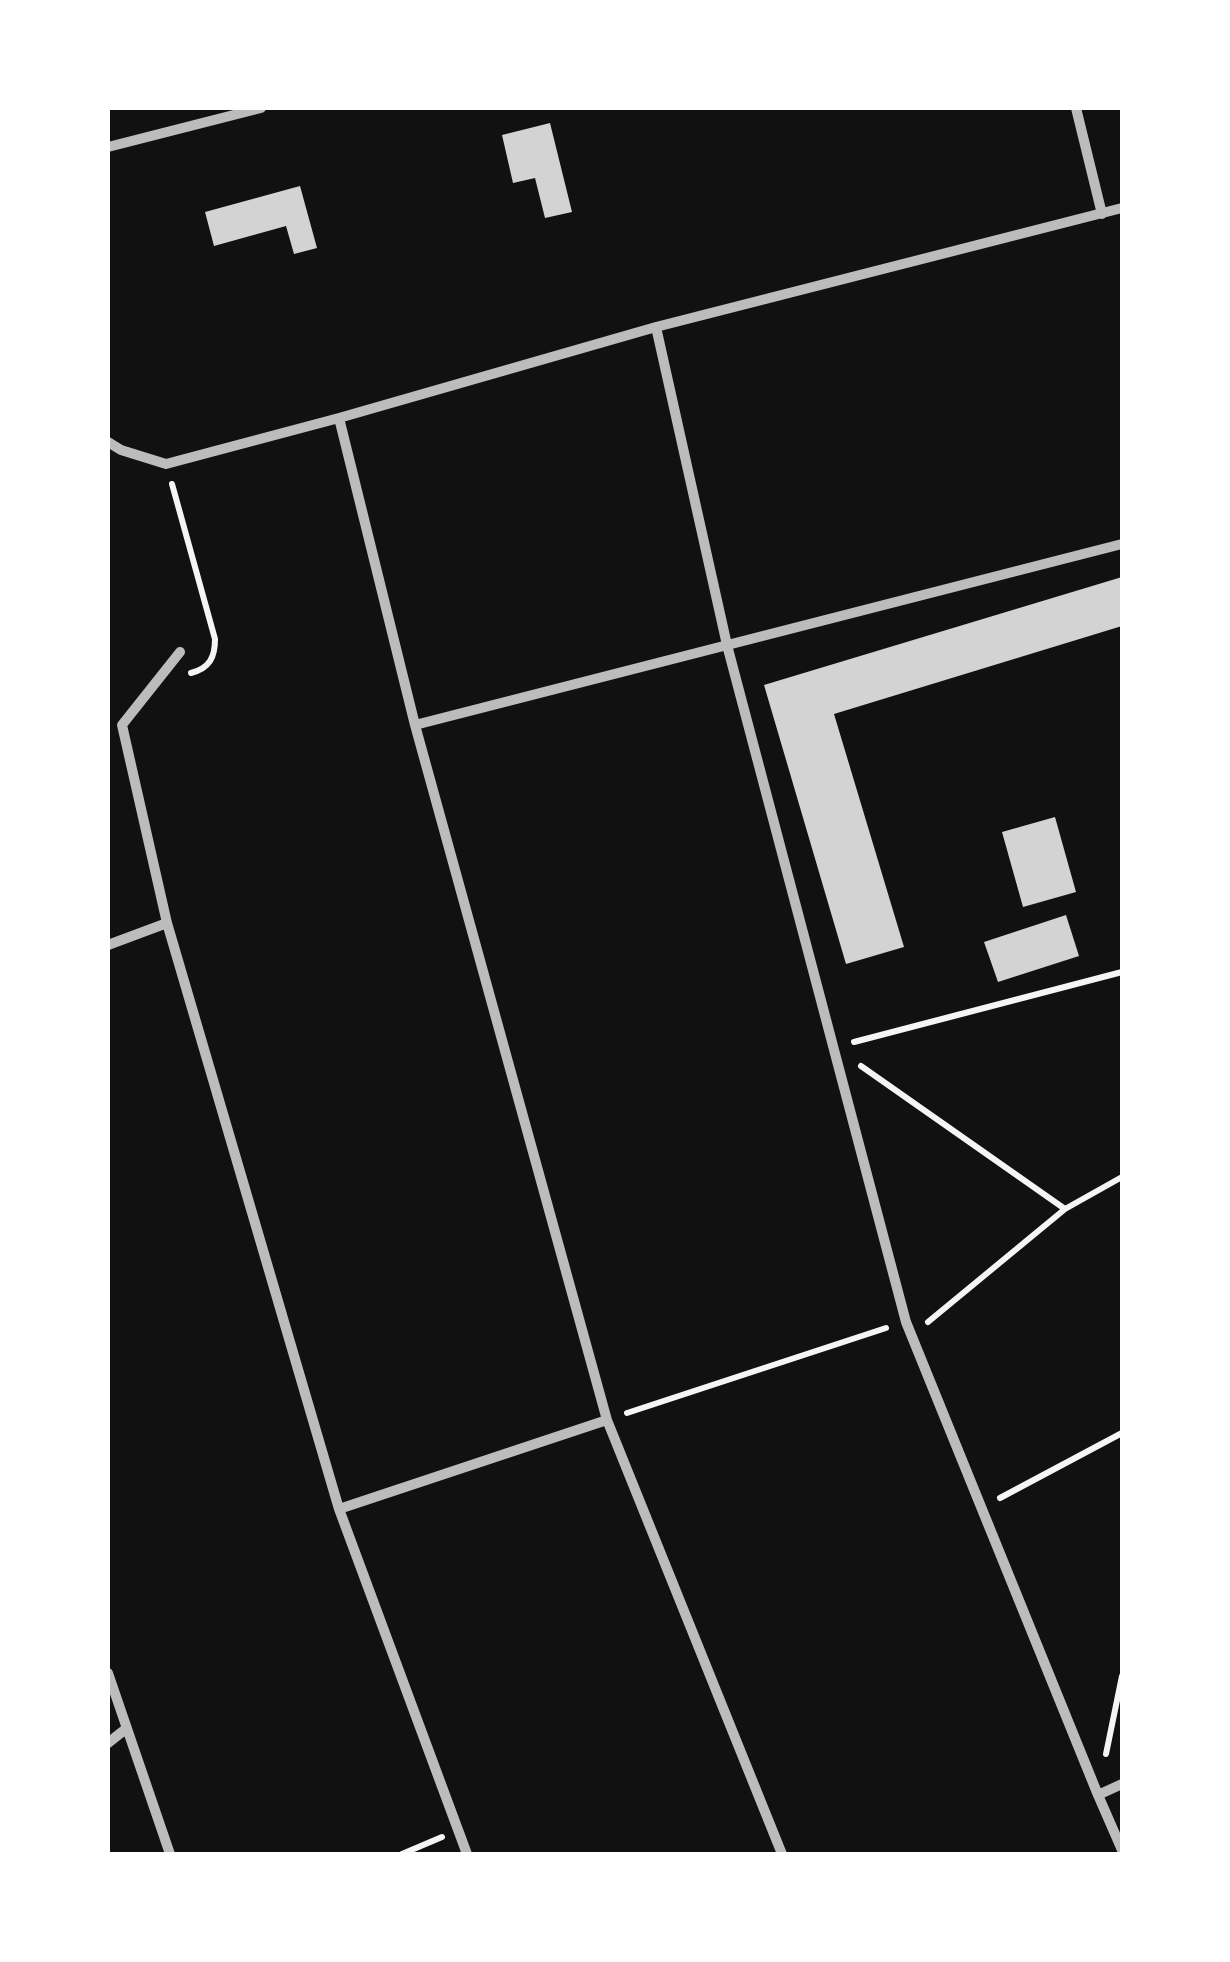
<!DOCTYPE html>
<style>
body{margin:0}
#map{position:relative;width:1230px;height:1962px;overflow:hidden;background:#111;font-family:"Source Sans 3",sans-serif}
canvas{display:block}
.frame{position:absolute;inset:0;border:110px solid #fff;pointer-events:none}
</style>
<div id="map">
<canvas width="1230" height="1962"></canvas>
<div class="frame"></div>
</div>
<script>
const context = document.querySelector('canvas').getContext('2d');
context.lineJoin = 'round';
function paint(path, color) {
  context.fillStyle = color;
  context.fill(path, 'evenodd');
}
function trace(path, color, width, dash) {
  context.strokeStyle = color;
  context.lineWidth = width;
  context.lineCap = dash ? 'butt' : 'round';
  context.setLineDash(dash || []);
  context.stroke(path);
}
paint(new Path2D(`
 M550,123L572,212L545,218L535,178L513,183L502,135Z
 M300,186L317,248L294,254L286,226L214,246L205,212Z
 M1122,577V626L834,714L904,947L846,964L764,685Z
 M1055,817L1076,892L1023,907L1002,832Z
 M1066,915L1079,956L998,982L984,942Z`), '#d3d3d3');
trace(new Path2D(`
 M172,484L215,639C215,657 210,668 191,673
 M854,1042L1122,972
 M861,1066L1065,1209
 M928,1322L1065,1209L1122,1177
 M627,1413L886,1328
 M1000,1498L1122,1433
 M1106,1754L1122,1676
 M402,1854L442,1837`), '#f5f5f5', 6);
trace(new Path2D(`
 M1076,108L1102,214
 M108,147L261,108
 M656,327L727,645L906,1322L1098,1795L1122,1850
 M339,418L415,725L607,1420L782,1854
 M108,442L121,450L166,464L339,418L656,327L1122,208
 M180,652L122,725L167,923L339,1509L467,1854
 M415,725L1122,544
 M108,945L167,923
 M339,1509L607,1420
 M108,1673L170,1854
 M108,1743L127,1728
 M1098,1795L1122,1784`), '#bcbcbc', 10);
</script>
